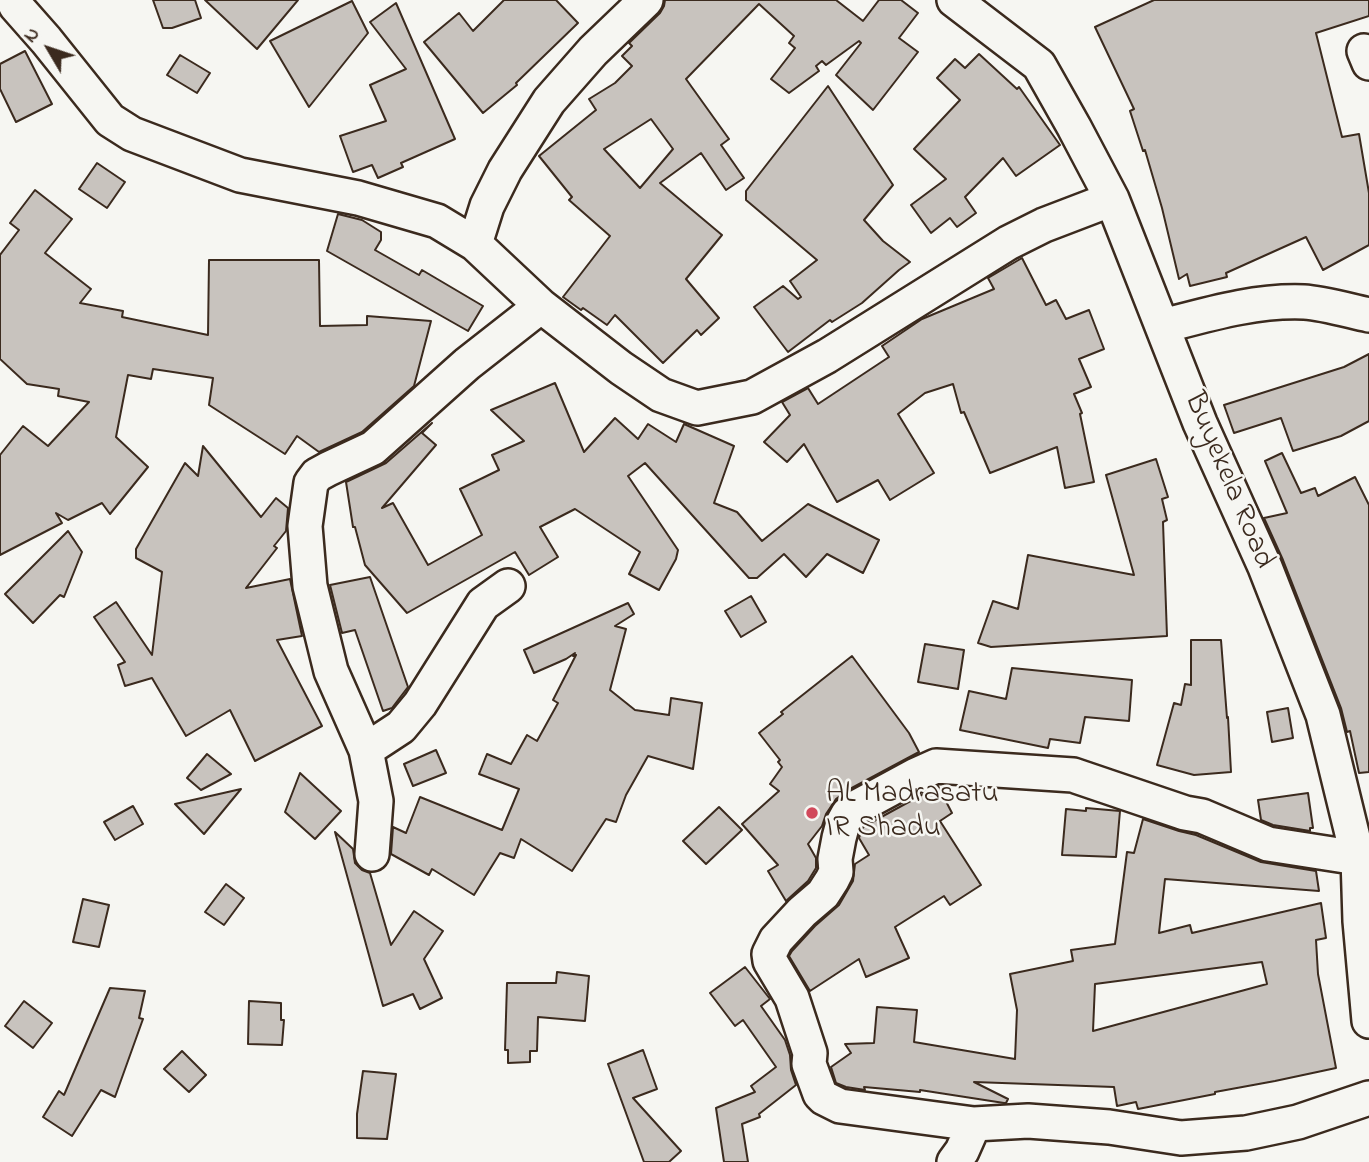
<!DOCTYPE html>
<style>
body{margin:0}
#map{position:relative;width:1369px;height:1162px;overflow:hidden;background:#f6f6f2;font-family:"Indie Flower",sans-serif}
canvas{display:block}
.north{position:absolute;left:14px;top:14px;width:70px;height:70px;-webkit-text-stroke:5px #f6f6f2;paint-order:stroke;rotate:309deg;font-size:19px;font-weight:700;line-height:28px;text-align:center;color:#3b2a1e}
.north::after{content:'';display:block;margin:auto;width:24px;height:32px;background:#3b2a1e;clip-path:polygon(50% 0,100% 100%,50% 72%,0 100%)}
</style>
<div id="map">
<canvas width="1369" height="1162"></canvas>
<div class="north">N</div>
</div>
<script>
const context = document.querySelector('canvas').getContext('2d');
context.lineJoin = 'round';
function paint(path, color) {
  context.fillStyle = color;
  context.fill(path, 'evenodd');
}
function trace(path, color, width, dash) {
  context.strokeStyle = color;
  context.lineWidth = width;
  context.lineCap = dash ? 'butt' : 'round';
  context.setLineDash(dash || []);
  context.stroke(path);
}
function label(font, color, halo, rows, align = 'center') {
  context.font = font + ' "Indie Flower",sans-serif';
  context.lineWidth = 5;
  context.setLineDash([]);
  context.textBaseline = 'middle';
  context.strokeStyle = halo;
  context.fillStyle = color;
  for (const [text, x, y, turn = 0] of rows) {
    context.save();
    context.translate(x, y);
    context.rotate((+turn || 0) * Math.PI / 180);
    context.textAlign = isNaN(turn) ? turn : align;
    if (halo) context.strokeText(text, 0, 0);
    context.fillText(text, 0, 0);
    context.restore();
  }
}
const building = new Path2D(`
 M153,0H195L201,18L172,28H163Z
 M205,0H298L257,49Z
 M504,0H556L578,23L516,83L517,85L483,113L424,42L459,13L473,31Z
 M665,0H836L863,21L879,0H901L918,13L899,38L918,52L873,110L836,75L861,43L859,41L826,65L822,61L816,66L819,71L789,93L771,79L795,48L789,43L794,36L759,4L686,79L729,139L721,145L744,178L726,190L701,153L660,183L722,235L686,279L719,318L701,335L697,330L663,363L615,315L607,325L583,308L581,310L563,297L610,236L569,200L572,197L539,156L596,110L589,99L615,83L632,66L622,56L632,46L629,43L660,13L664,6ZM651,119L673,149L640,188L604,149Z
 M1154,0H1369V16L1316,33L1342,137L1359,134L1369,193V245L1323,270L1306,237L1226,273L1227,277L1190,286L1187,274L1179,279L1162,208L1145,150L1143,151L1130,111L1134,109L1095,27Z
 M352,1L368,33L309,107L270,41Z
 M396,3L455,139L401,163L403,167L378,178L372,165L353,172L340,136L386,121L370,85L406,69L370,22Z
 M25,51L52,104L16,122L0,89V64Z
 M979,54L1017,89L1019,87L1060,145L1016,176L1003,158L965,197L976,213L957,227L950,218L931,233L911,205L946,179L914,149L960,100L937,78L955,59L965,68Z
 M180,55L210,73L197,93L167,75Z
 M828,86L893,185L864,220L883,241L910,262L899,270L862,303L832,322L830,320L788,352L754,307L783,286L798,299L801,297L790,281L817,260L746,200V191Z
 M97,163L125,182L107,208L79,189Z
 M35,190L72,219L45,253L91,289L80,303L123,311L122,317L208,335L209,260H319L320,326L367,325V316L431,321L414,386L362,432L319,452L297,436L285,454L209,405L213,378L153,369L151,379L128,375L116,437L148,467L110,514L102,503L68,520L56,513L62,523L0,555V455L23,426L48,446L89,402L58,396L59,389L27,384L0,359V255L19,230L10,223Z
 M338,214L362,220L381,232V240L375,250L419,275L422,270L483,306L468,331L327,251Z
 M1022,258L1046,305L1056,300L1066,319L1089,310L1104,349L1079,359L1091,387L1074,394L1082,413L1080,414L1094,482L1065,488L1057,447L990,473L964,412L961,413L953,384L925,393L898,414L934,473L890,500L878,480L837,502L804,444L787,462L764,442L790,415L782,402L808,388L818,404L889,357L882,346L922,319L994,289L988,278Z
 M1369,354V421L1341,436L1293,451L1281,418L1234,433L1224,405L1344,367Z
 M555,383L584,452L615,418L638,439L648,424L676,442L684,424L734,446L714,503L737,512L762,541L808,504L879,540L863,573L827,554L806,577L784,554L757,578H749L645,463L628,476L678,550L676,559L659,590L629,574L640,552L575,509L540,527L558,557L529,575L515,552L407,613L365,565L355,527H353L346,482L386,463L432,423L422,433L436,445L382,508L393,503L428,565L482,535L460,489L499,470L492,455L524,441L491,410Z
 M203,446L261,517L276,498L288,508L286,531L274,546L277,548L246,588L290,579L302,636L277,640L322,726L255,761L230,710L186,736L152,678L125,686L118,665L125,662L94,617L116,602L152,655L162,572L136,558V549L185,463L198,476Z
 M1282,453L1301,493L1315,488L1318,496L1355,477L1369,505V772L1359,773L1350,731L1347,732L1341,708L1283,560L1264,518L1287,513L1265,461Z
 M1156,459L1168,497L1162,499L1167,520L1163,522L1167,636L991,647L978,643L993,601L1018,609L1028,555L1134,575L1106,475Z
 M68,531L82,552L64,597L60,595L33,623L5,594Z
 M370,577L408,687L392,708L383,711L355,630L342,633L330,585Z
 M751,596L766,622L741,637L725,611Z
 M628,603L634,614L615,626L626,629L610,690L635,710L669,715L671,698L702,703L693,769L648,756L626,795L616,822L606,819L572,871L521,839L514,858L500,853L474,895L432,869L429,875L391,854L393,827L406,833L420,797L502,830L519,789L479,774L487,754L511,764L527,735L537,741L558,703L553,700L576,655L573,656L575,653L566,659L534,673L524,650Z
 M1191,640H1221L1227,718L1228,717L1231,772L1194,775L1157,765L1174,703L1181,705L1185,684L1191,685Z
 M925,644L964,650L958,689L918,682Z
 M852,656L909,733L919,752L848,790L836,799L826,814L822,826L808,844L816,858V868L808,881L786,901L768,871L778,865L742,824L779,791L770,784L782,767L778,762L780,760L759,733L783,714L781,712Z
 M1012,668L1132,680L1129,721L1085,717L1080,743L1050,739L1048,748L960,730L969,691L1006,699Z
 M1288,708L1293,738L1272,742L1267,712Z
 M436,750L446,773L413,786L404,764Z
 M207,754L231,774L201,790L187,778Z
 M300,773L341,811L315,839L285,812Z
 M938,786L952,813L940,821L981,885L950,905L944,896L895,927L909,958L866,977L859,959L810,991L789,956L792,951L815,926L839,905L853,881L855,864L869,855L859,838L863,827Z
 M241,789L204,834L175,804Z
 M1308,793L1313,828H1310V831L1273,825L1261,820L1258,800Z
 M133,806L143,824L115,840L104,822Z
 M719,807L742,830L706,864L683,841Z
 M1086,808L1120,811L1116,857L1062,855L1066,809L1086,811Z
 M1143,819L1179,831L1196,835L1261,862L1316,871L1319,891L1165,879L1159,933L1190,925L1192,933L1321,903L1326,938L1316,940L1318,974L1336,1068L1275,1081L1215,1092V1094L1138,1109L1136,1102L1117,1106L1114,1087L974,1082L1008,1099L1006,1103H1004L920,1090V1092L864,1087L865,1090L846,1087L836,1083L831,1067L851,1053L845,1044L874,1043L877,1007L917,1010L914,1042L1015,1059L1017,1010L1010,974L1073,961L1071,950L1115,944L1127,852L1134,853ZM1262,962L1267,984L1093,1031L1095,984Z
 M335,832L353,849L355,863L362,870L370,873L391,945L414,911L443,931L424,959L442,998L420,1009L413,994L383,1006Z
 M226,884L244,898L224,925L205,912Z
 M83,899L109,905L99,947L73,942Z
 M745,967L770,999L761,1006L785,1040L790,1055L791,1070L796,1085L759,1114L760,1117L742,1124L748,1162H724L716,1108L755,1092L751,1086L776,1067L743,1020L735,1026L710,993Z
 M557,972L589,976L585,1021L538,1017L537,1051H530V1062L508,1063V1050H505L507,983H556Z
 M110,988L145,991L139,1018L143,1019L115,1097L101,1090L72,1136L43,1117L59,1091L64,1095Z
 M24,1001L52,1023L33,1048L5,1026Z
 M249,1001L281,1003V1020H284L282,1045L248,1044Z
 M643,1050L657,1089L633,1098L681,1151L669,1162H644L608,1064Z
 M182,1051L206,1075L189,1092L164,1069Z
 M363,1071L396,1074L387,1139L357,1138V1114Z`);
paint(building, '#c8c3be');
trace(building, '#3b2a1e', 2);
const minor = new Path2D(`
 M13,0L16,6L46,40L110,120L132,134L240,175L358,198L437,221L475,244L541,306L621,368L661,395L697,408L752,397L827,356L1008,243L1044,225L1112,199
 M954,0L1039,65L1074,127L1112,199L1200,423L1265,567L1323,715L1358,858L1360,921L1369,1021
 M1364,51L1369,63
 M475,244L487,206L505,170L549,101L593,51L646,0
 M1163,326C1209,314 1256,300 1304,302C1323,303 1350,311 1369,315
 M366,750L401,727L420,704L483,604L508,586
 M372,854L376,801L366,750L331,671L310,586L305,526L311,483L317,475L328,469L373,448L467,364L541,306
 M1369,856L1358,858L1268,844L1202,816L1185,813L1073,775L936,766L916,775L857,807L848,814L843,823L839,838L835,859L836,872L832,880L823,894L802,912L776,940L769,954L770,961L792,998L810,1053L809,1064L820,1094L824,1098L840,1106L974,1124L1028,1121L1109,1127L1181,1138L1246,1133L1298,1122L1369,1098
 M954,1162L962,1151L974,1124`);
trace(minor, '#3b2a1e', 38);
trace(minor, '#f6f6f2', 33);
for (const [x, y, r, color] of [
 [812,813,7,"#d1495b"]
]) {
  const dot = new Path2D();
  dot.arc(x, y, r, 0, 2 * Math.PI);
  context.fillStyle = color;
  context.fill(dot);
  trace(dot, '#f6f6f2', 2.5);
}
label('30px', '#3b2a1e', '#f6f6f2', [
 ["Buyekela Road",1227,481,67]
]);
label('30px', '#3b2a1e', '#f6f6f2', [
 ["AL Madrasatu",826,796],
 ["IR Shadu",826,830]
], 'left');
</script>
